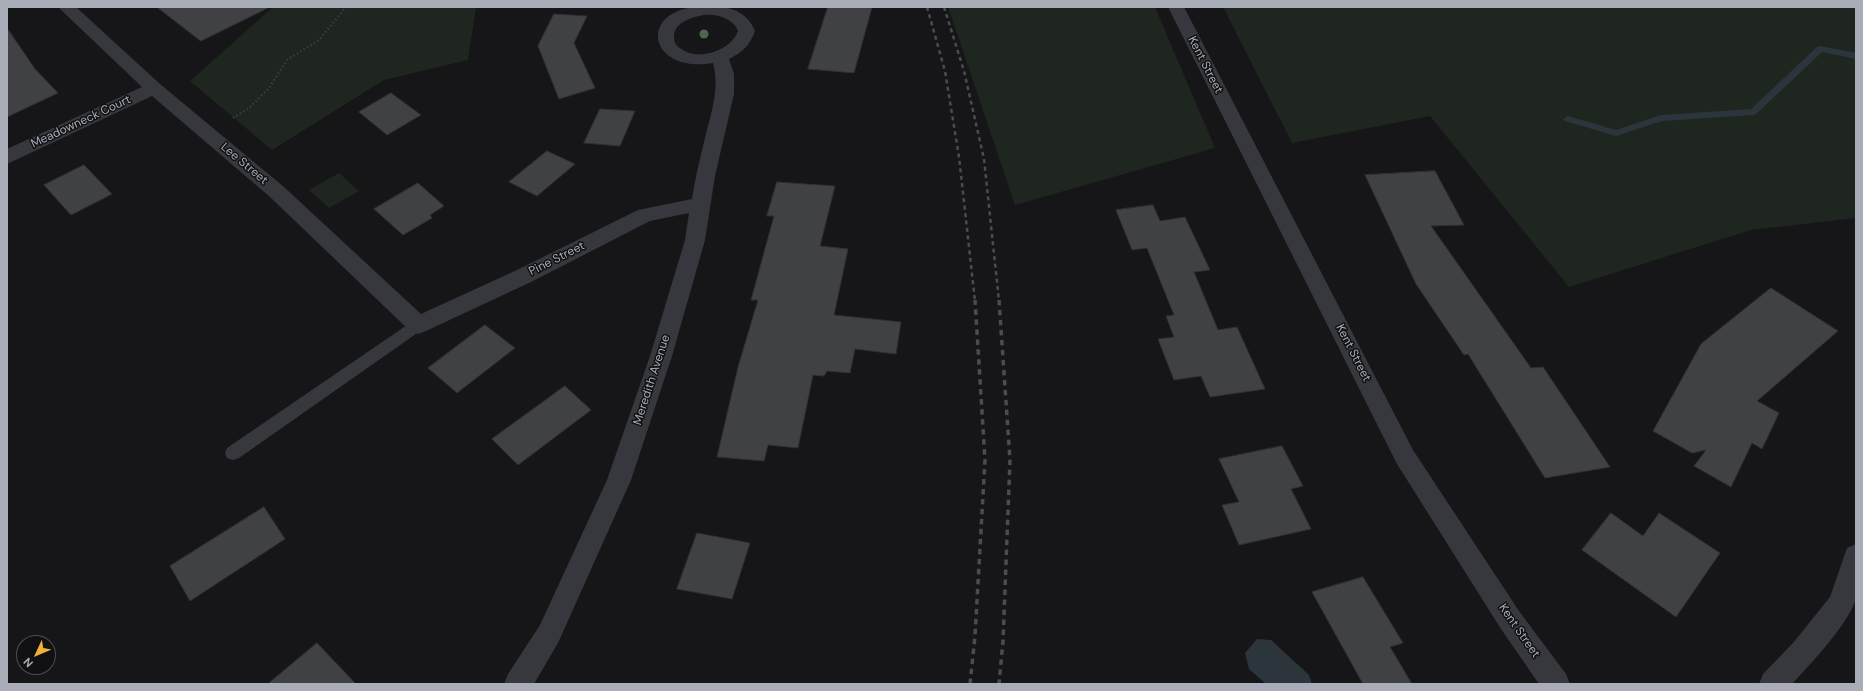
<!DOCTYPE html>
<style>
body{margin:0}
#map{position:relative;width:1863px;height:691px;overflow:hidden;background:#161618;font-family:"DM Sans",sans-serif}
canvas{display:block}
.frame{position:absolute;inset:0;border:8px solid #a8adb8;pointer-events:none}
.north{position:absolute;left:16px;top:635px;width:40px;height:40px;box-sizing:border-box;background:#111113;border:1px solid #4d4f55;border-radius:50%;rotate:226deg;font-size:11px;font-weight:700;line-height:16px;text-align:center;color:#a8adb8}
.north::after{content:'';display:block;margin:auto;width:14px;height:18px;background:#f2b134;clip-path:polygon(50% 0,100% 100%,50% 72%,0 100%)}
</style>
<div id="map">
<canvas width="1863" height="691"></canvas>
<div class="frame"></div>
<div class="north">N</div>
</div>
<script>
const context = document.querySelector('canvas').getContext('2d');
context.lineJoin = 'round';
function paint(path, color) {
  context.fillStyle = color;
  context.fill(path, 'evenodd');
}
function trace(path, color, width, dash) {
  context.strokeStyle = color;
  context.lineWidth = width;
  context.lineCap = dash ? 'butt' : 'round';
  context.setLineDash(dash || []);
  context.stroke(path);
}
function label(font, color, halo, rows, align = 'center') {
  context.font = font + ' "DM Sans",sans-serif';
  context.lineWidth = 3;
  context.setLineDash([]);
  context.textBaseline = 'middle';
  context.strokeStyle = halo;
  context.fillStyle = color;
  for (const [text, x, y, turn = 0] of rows) {
    context.save();
    context.translate(x, y);
    context.rotate((+turn || 0) * Math.PI / 180);
    context.textAlign = isNaN(turn) ? turn : align;
    if (halo) context.strokeText(text, 0, 0);
    context.fillText(text, 0, 0);
    context.restore();
  }
}
paint(new Path2D(`
 M273,7H476L468,60L384,80L272,150L190,81Z
 M948,7H1155L1215,148L1015,205Z
 M1223,7H1856V218L1751,230L1569,287L1430,116L1292,143Z
 M339,173L359,191L329,208L309,190Z`), '#1e261f');
paint(new Path2D(`
 M1257,639L1271,640L1309,675L1312,684H1266L1249,669L1245,653Z`), '#2c353c');
paint(new Path2D(`
 M1820,46L1856,53V59L1822,52L1756,114L1753,115L1662,121L1616,136L1565,121L1563,119L1568,116L1616,130L1661,115L1751,109L1817,47Z`), '#2c353c');
const building = new Path2D(`
 M157,7H270L201,41Z
 M828,7H872L854,73L808,69Z
 M554,14L587,16L574,43L595,88L559,99L538,46Z
 M7,28L35,69L58,93L7,117Z
 M391,93L421,115L387,135L359,112Z
 M600,109L635,111L620,146L584,143Z
 M547,151L575,164L537,196L509,182Z
 M84,165L112,194L71,215L44,185Z
 M1435,171L1464,225L1431,226L1531,368L1543,367L1610,467L1545,478L1468,354L1464,355L1416,284L1365,175Z
 M777,182L835,186L820,246L848,249L834,315L901,322L896,354L855,349L850,373L827,371L824,376L813,375L798,448L768,445L764,461L717,457L738,367L758,300H751L774,216H767Z
 M418,183L444,206L430,215L432,218L403,235L374,209Z
 M1153,205L1160,221L1185,217L1210,270L1194,272L1218,330L1237,327L1265,389L1210,397L1201,376L1174,380L1158,339L1174,337L1166,316L1174,315L1147,248L1132,250L1116,210Z
 M1771,288L1838,331L1757,401L1779,413L1762,449L1752,443L1731,487L1694,466L1706,450L1692,453L1653,431L1701,344Z
 M485,325L515,348L457,393L428,368Z
 M565,386L591,410L518,465L492,439Z
 M1282,446L1303,486L1291,489L1311,529L1239,545L1222,505L1239,502L1219,459Z
 M264,507L285,539L190,601L170,566Z
 M1611,513L1643,536L1659,513L1720,553L1676,617L1582,550Z
 M697,533L750,543L732,599L677,589Z
 M1363,577L1403,643L1390,647L1412,684H1363L1312,592Z
 M317,643L356,684H268Z`);
paint(building, '#404145');
trace(building, '#303034', 1);
trace(new Path2D(`
 M233,118L249,108L269,88L287,60L319,40L346,7`), '#3d3f44', 2, [1.5, 2.5]);
paint(new Path2D(`
 M418,319L423,321L425,325L423,329L239,458L233,460L227,458L225,453L227,448L413,321Z`), '#37383d');
paint(new Path2D(`
 M58,7H76L160,84L284,187L421,314L517,270L638,210L692,199C695,178 700,158 705,138C711,113 720,89 713,63C651,74 637,14 694,7C701,6 709,7 716,7C734,7 748,14 755,31C750,45 743,52 729,59L734,74V94L715,176L705,240L672,356L631,480L558,643L534,684H504L508,674L540,625L607,480L650,356L685,240L689,213L650,221L531,282L426,331L418,334L410,331L270,197L152,96L7,164V149L142,87ZM704,15C717,14 733,18 738,31C731,51 697,62 680,48C676,46 674,42 674,37C674,22 692,17 704,15Z
 M1168,7H1184L1413,450L1519,611L1566,674L1570,684H1539L1501,629L1397,464Z
 M1856,544C1856,561 1858,580 1856,597C1853,619 1808,667 1792,684H1759L1763,674L1793,643L1830,597L1847,548Z`), '#37383d');
trace(new Path2D(`
 M927,7L945,71L959,157L975,301
 M944,7L964,71L984,159L999,301`), '#4a4c52', 2.5, [4, 3.5]);
trace(new Path2D(`
 M999,300L1010,460L1003,641L999,684
 M970,684L975,636L985,460L975,300`), '#4a4c52', 3.5, [5.5, 4.5]);
context.fillStyle = '#506452';
for (const [x, y] of [
 [704,34]
]) {
  context.beginPath();
  context.arc(x, y, 4.5, 0, 2 * Math.PI);
  context.fill();
}
label('12px', '#a8adb8', '#111113', [
 ["Kent Street",1205,65,63],
 ["Meadowneck Court",81,122,-25],
 ["Lee Street",244,164,40],
 ["Pine Street",557,259,-27],
 ["Kent Street",1353,353,63],
 ["Meredith Avenue",652,380,-72],
 ["Kent Street",1519,631,55]
]);
</script>
